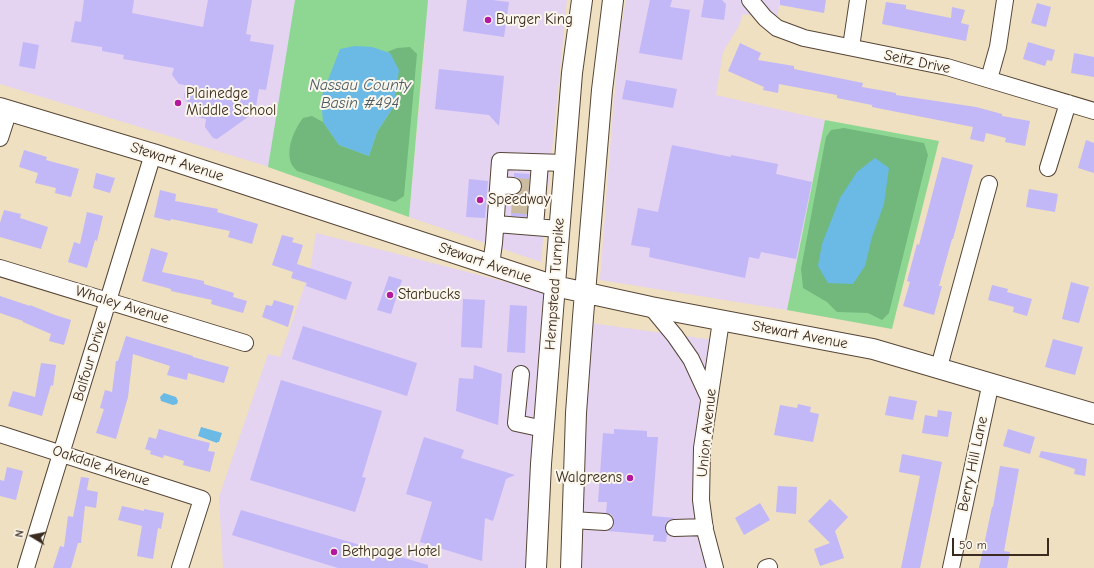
<!DOCTYPE html>
<style>
body{margin:0}
#map{position:relative;width:1094px;height:568px;overflow:hidden;background:#efe0c1;font-family:"Comic Neue",sans-serif}
canvas{display:block}
.north{position:absolute;left:12px;top:516px;width:40px;height:40px;-webkit-text-stroke:3px #fbf7ec;paint-order:stroke;rotate:280deg;font-size:11px;font-weight:700;line-height:16px;text-align:center;color:#3b2a1e}
.north::after{content:'';display:block;margin:auto;width:14px;height:18px;background:#3b2a1e;clip-path:polygon(50% 0,100% 100%,50% 72%,0 100%)}
.scale{position:absolute;left:952px;top:538px;width:97px;height:18px;box-sizing:border-box;border:2px solid #3b2a1e;border-top:0;padding-left:5px;font-size:12px;line-height:14px;white-space:nowrap;color:#3b2a1e;-webkit-text-stroke:3px #fbf7ec;paint-order:stroke}
</style>
<div id="map">
<canvas width="1094" height="568"></canvas>
<div class="north">N</div>
<div class="scale">50 m</div>
</div>
<script>
const context = document.querySelector('canvas').getContext('2d');
context.lineJoin = 'round';
function paint(path, color) {
  context.fillStyle = color;
  context.fill(path, 'evenodd');
}
function trace(path, color, width, dash) {
  context.strokeStyle = color;
  context.lineWidth = width;
  context.lineCap = dash ? 'butt' : 'round';
  context.setLineDash(dash || []);
  context.stroke(path);
}
function label(font, color, halo, rows, align = 'center') {
  context.font = font + ' "Comic Neue",sans-serif';
  context.lineWidth = 4;
  context.setLineDash([]);
  context.textBaseline = 'middle';
  context.strokeStyle = halo;
  context.fillStyle = color;
  for (const [text, x, y, turn = 0] of rows) {
    context.save();
    context.translate(x, y);
    context.rotate((+turn || 0) * Math.PI / 180);
    context.textAlign = isNaN(turn) ? turn : align;
    if (halo) context.strokeText(text, 0, 0);
    context.fillText(text, 0, 0);
    context.restore();
  }
}
paint(new Path2D(`
 M0,0H567L541,262L409,217L425,42L279,170L0,84Z
 M626,0H780L777,19L743,14L739,26L723,52L716,95L825,120L787,310L600,280L612,123L620,34Z
 M316,233L549,293L530,568H223L219,497L268,354L280,357L310,270Z
 M590,323L714,340L700,422L714,568H571Z`), '#e4d3f1');
paint(new Path2D(`
 M295,0H428L409,217L268,167Z
 M825,120L939,141L892,329L787,310Z`), '#8ed793');
paint(new Path2D(`
 M410,47L417,54L404,196L395,202L297,171C295,169 292,166 291,163C286,148 294,130 303,118L312,116L323,122L339,145L369,156L377,132L394,106L390,53L387,52L397,48Z
 M844,128L924,143L928,155L889,313L882,320L868,313L837,312L827,302L803,288L801,269L826,137L831,130Z`), '#72b87d');
paint(new Path2D(`
 M355,46L372,47L390,53L399,70L394,106L377,132L369,156L339,145L323,122L321,98L340,49Z
 M875,158L889,168L884,204L872,237L865,266L853,284L828,283L818,266L822,244L840,198L857,172Z
 M164,393L176,397L178,401L177,404L173,405L161,401L160,397Z
 M201,427L222,433L219,442H217V443L198,436Z`), '#6abae5');
paint(new Path2D(`
 M84,0H134L132,13L203,27L208,0H252L246,34L251,35L250,41L274,45L266,90L259,89L255,112L217,139L213,138L205,127L206,119L198,117L184,97L186,85L179,84L172,75L174,68L123,59L124,55L102,51V47L71,42L75,21L81,22Z
 M467,0H492L509,2L504,37L463,31Z
 M650,0H672L670,7L690,10L682,60L639,53Z
 M704,0H722L726,4L724,20L701,17Z
 M780,0H826L824,13L780,5Z
 M886,2L906,5V9L951,18L952,7L965,10L961,23L969,25L966,41L882,24Z
 M1037,3L1051,7L1046,27L1031,23Z
 M23,42L39,45L35,69L19,66Z
 M1028,42L1055,50L1052,61L1047,60L1045,66L1023,59Z
 M740,43L761,53L758,60L794,66V69L863,83L862,87L896,93V95L976,107L1002,114V116L1030,121L1025,146L1005,142L1006,138L986,133L984,142L970,139L973,127L872,107V105L837,98V95L779,84L778,93L763,90L764,87L728,71Z
 M1074,53L1094,57V77L1071,73Z
 M439,69L504,76L499,126L489,115L435,109Z
 M626,80L677,89L673,108L622,99Z
 M1086,140L1094,143V173L1078,168Z
 M672,145L731,157V155L778,164L776,174L812,182L796,259L761,252L759,259L749,257L745,278L649,257L650,248L631,245L638,208L658,212Z
 M24,150L47,157L46,160L79,169L71,197L55,193L56,188L35,183L38,173L19,167Z
 M942,157L973,165L953,239H952L939,286H942L934,315L903,306L910,282L907,281L917,244L919,245Z
 M96,173L115,178L110,193L93,188Z
 M514,173L530,174L526,217L511,216L512,195L517,194L521,192L522,187L521,182L519,178L514,177Z
 M469,179L488,181L485,218L466,217Z
 M1029,189L1058,194L1055,212L1026,207Z
 M160,190L176,194L175,201L218,209L217,212L258,224L252,244L228,237L230,231L171,219L170,221L154,217Z
 M4,210L21,214L20,218L48,227L41,249L0,237V223Z
 M87,212L103,216L97,241L95,240L87,268L68,262L74,242L80,244Z
 M282,235L294,238L292,242L303,245L297,264L352,282L346,300L306,286L307,283L291,278L293,272L272,265Z
 M151,248L168,253L162,272L204,281V284L234,293L233,297L247,301L243,313L211,304L212,300L171,291V289L142,281Z
 M389,276L402,280L391,314L377,310Z
 M1071,282L1089,287L1079,323L1062,319Z
 M992,285L1008,289L1007,292L1032,299L1027,316L1013,312L1014,307L988,300Z
 M0,296L30,306V305L55,315L71,320L64,345L49,341L51,334L23,322V321L0,313Z
 M463,299L485,300L482,348L461,347Z
 M274,300L294,306L288,327L262,317L266,305L272,306Z
 M510,305L527,306L525,353L507,352Z
 M303,326L417,363L407,396L292,359Z
 M126,336L193,356V357L229,367L224,383L188,373L187,380L167,375L170,366L133,354L128,397L116,439L96,433L104,409L100,408L105,390L112,392L116,361H118Z
 M1053,339L1083,347L1075,375L1045,367Z
 M41,363L56,365L53,386L51,385L42,416L8,406L13,391L35,397Z
 M474,365L502,374L498,425L456,411L459,378L473,379Z
 M281,380L382,411L362,477L366,478L355,512L250,480Z
 M889,396L917,401L913,420L885,415Z
 M798,404L811,407L810,412L819,414L813,442L774,435L780,405L797,408Z
 M938,410L952,412L948,437L922,433L925,415L937,417Z
 M159,429L190,438L210,443L208,451L215,452L210,472L183,465L184,461L164,455L163,458L150,454L151,451L145,449L149,437L156,439Z
 M614,429L647,431V437H658L652,516L675,518L669,520L665,524V529L667,534L666,542L653,541L654,535L608,531L613,527L614,522V518L611,514L606,513L607,502H598L603,433L614,434Z
 M1008,429L1035,437L1030,454L1003,446Z
 M424,437L464,450L461,458L515,475L506,479L493,521L485,518L482,561L420,542L432,502L406,494Z
 M1041,451L1087,459L1085,476L1074,474L1075,469L1039,457Z
 M902,454L942,462L920,568H901L920,476L899,472Z
 M1000,466L1019,469L1004,551L1010,552L1007,568H979L992,507H993Z
 M7,467L23,471L16,500L0,496V480L4,481Z
 M81,477L89,478L87,490L98,492L96,508L85,506L81,543H78L71,568H53L60,546L64,547L68,516L73,517Z
 M778,486L797,487L796,514L776,512Z
 M830,499L848,517L835,531L844,558L820,566L814,549L830,543L808,521Z
 M760,503L770,520L744,535L735,518Z
 M122,506L144,511V509L164,513L161,529L158,528L153,559L137,556L142,526L118,520Z
 M241,510L428,565V568H338L232,535Z`), '#c2b7f7');
trace(new Path2D(`
 M513,186L530,187
 M512,205L529,206`), '#cbbca0', 16, [16, 8]);
const minor = new Path2D(`
 M750,0L765,18L777,28L804,38L947,67L1094,111
 M851,47L858,0
 M989,79L998,47L1005,0
 M0,138L9,110
 M1048,168L1068,103
 M499,185L513,186
 M496,224L559,229
 M535,227L540,163
 M491,265L494,243L500,161L565,163
 M0,268L245,343
 M651,307L675,336L691,359L709,398
 M939,367L989,184
 M521,374L516,423L544,429
 M0,434L202,499L180,568
 M572,520L605,522
 M674,528L705,527
 M26,568L153,154
 M715,568L705,530L701,500L702,448L721,321
 M766,568L769,567
 M951,568L991,382`);
const major = new Path2D(`
 M0,108L153,154L555,286L651,307L873,349L1094,414
 M536,568L541,464L557,259L572,73L582,0
 M571,568L576,413L583,317L602,90L613,0`);
trace(minor, '#564536', 18);
trace(major, '#564536', 22);
trace(minor, '#fff', 16);
trace(major, '#fff', 20);
for (const [x, y, r, color] of [
 [488,20,4,"#b5179e"],
 [178,103,4,"#b5179e"],
 [480,200,4,"#b5179e"],
 [390,295,4,"#b5179e"],
 [630,478,4,"#b5179e"],
 [334,552,4,"#b5179e"]
]) {
  const dot = new Path2D();
  dot.arc(x, y, r, 0, 2 * Math.PI);
  context.fillStyle = color;
  context.fill(dot);
  trace(dot, '#fbf7ec', 1.5);
}
label('15px', '#3b2a1e', '#fbf7ec', [
 ["Burger King",496,20],
 ["Plainedge",186,94],
 ["Middle School",186,111],
 ["Speedway",488,200],
 ["Starbucks",398,295],
 ["Walgreens",622,478,"right"],
 ["Bethpage Hotel",342,552]
], 'left');
label('15px', '#3b2a1e', '#fbf7ec', [
 ["Seitz Drive",917,62,12],
 ["Stewart Avenue",177,162,18],
 ["Stewart Avenue",485,263,19],
 ["Hempstead Turnpike",555,284,-86],
 ["Whaley Avenue",122,305,17],
 ["Stewart Avenue",800,335,11],
 ["Balfour Drive",90,361,-73],
 ["Union Avenue",707,433,-84],
 ["Berry Hill Lane",973,464,-78],
 ["Oakdale Avenue",101,466,18]
]);
label('italic 16px', '#4b5c64', '#fbf7ec', [
 ["Nassau County",360,85],
 ["Basin #494",360,103]
]);
</script>
